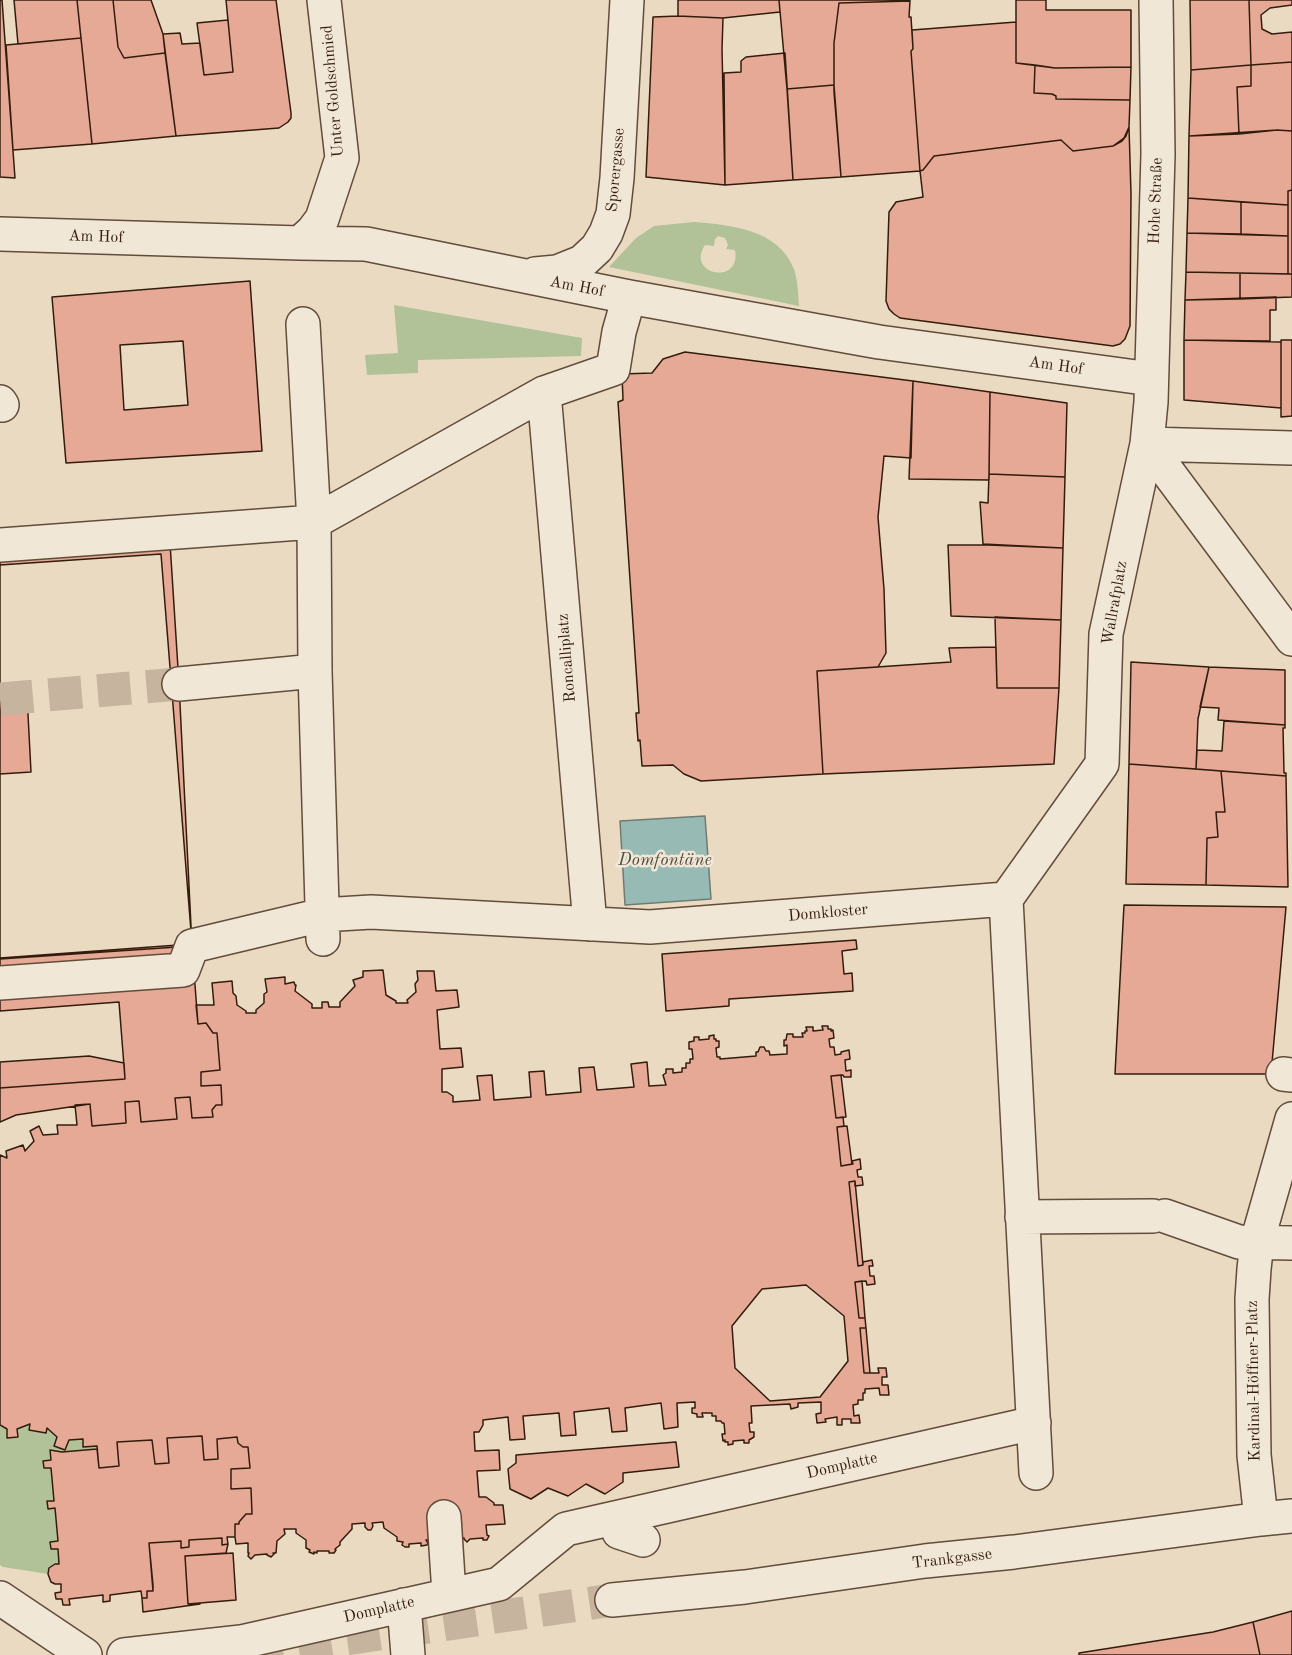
<!DOCTYPE html>
<meta charset="utf-8">
<style>
body{margin:0}
canvas{display:block;background:#eadac2}
</style>
<canvas width="1292" height="1655"></canvas>
<script>
const context = document.querySelector('canvas').getContext('2d');
context.lineJoin = 'round';
function paint(path, color) {
  context.fillStyle = color;
  context.fill(path, 'evenodd');
}
function trace(path, color, width, dash) {
  context.strokeStyle = color;
  context.lineWidth = width;
  context.lineCap = dash ? 'butt' : 'round';
  context.setLineDash(dash || []);
  context.stroke(path);
}
function label(font, color, halo, rows, align = 'center') {
  context.font = font + ' "Old Standard TT",serif';
  context.lineWidth = 5;
  context.setLineDash([]);
  context.textBaseline = 'middle';
  context.strokeStyle = halo;
  context.fillStyle = color;
  for (const [text, x, y, turn = 0] of rows) {
    context.save();
    context.translate(x, y);
    context.rotate((+turn || 0) * Math.PI / 180);
    context.textAlign = isNaN(turn) ? turn : align;
    if (halo) context.strokeText(text, 0, 0);
    context.fillText(text, 0, 0);
    context.restore();
  }
}
paint(new Path2D(`
 M694,222C731,225 778,229 794,269C798,281 798,294 799,306L609,267L636,238L654,226ZM718,236L725,238L728,245L726,249L735,250C742,286 685,275 705,245L714,246L715,239Z
 M394,305L582,338L581,356L418,360V373L367,375L365,355L398,353Z
 M30,1424L29,1430L45,1433L47,1428L57,1437L54,1446L69,1440L83,1439V1447L97,1446V1449L62,1452L50,1451L54,1501L47,1502L48,1509L55,1508L58,1541L50,1542L51,1548L58,1549L59,1564L49,1568L48,1574L3,1567L0,1565V1425L7,1429V1438L18,1437L17,1429Z`), '#b1c198');
const water = new Path2D(`
 M705,816L711,899L625,905L620,821Z`);
paint(water, '#98bab5');
trace(water, '#707b71', 1.5);
const building = new Path2D(`
 M0,0H2L15,178L0,177Z
 M14,0H77L81,38L18,44Z
 M77,0H113L118,47L124,58L165,53L176,136L92,144Z
 M113,0H151L163,34L165,53L124,58L118,47Z
 M226,0H276L291,113V118L288,122L279,128L176,136L163,34L180,33L182,44L200,43L204,75L233,72Z
 M678,0H779L780,12L723,18L678,16Z
 M779,0H910V1L839,3L834,43V85L787,89Z
 M1016,0H1046V10H1131V67L1055,68L1016,63Z
 M1190,0H1249L1251,65L1191,70Z
 M1249,0H1292V5L1270,8L1261,15L1262,29L1272,34L1292,32V62L1251,65Z
 M910,1L909,17H911L913,49L911,51L920,171L841,177L834,92V43L839,3Z
 M678,16L723,18L722,49L725,185L646,177L653,17Z
 M228,20L233,72L204,75L197,23Z
 M1016,22V63L1035,65L1034,93L1052,94L1056,96V99L1130,100L1129,127L1126,136L1122,141L1113,146L1073,151L1061,140L934,156L923,170L920,171L911,51L913,49L912,30Z
 M81,38L92,144L13,150L6,45Z
 M785,53L793,180L725,185L724,73L741,72V61L746,57Z
 M1292,62V131L1277,130L1239,134L1237,87L1251,86V65Z
 M1035,65L1055,68L1131,67L1130,100L1056,99V96L1052,94L1034,93Z
 M1251,65V86L1237,87L1239,134L1189,136L1191,70Z
 M834,85L841,177L793,180L787,89Z
 M1129,127L1131,194L1130,326L1125,339L1120,344L1113,346L900,318L894,314L889,309L886,301L889,212L896,202L923,197L920,171L923,170L934,156L1061,140L1073,151L1113,146L1124,138Z
 M1277,130L1292,131V190L1288,191V205L1188,198L1189,136Z
 M1292,190V274H1288V191Z
 M1188,198L1241,202V234L1187,233Z
 M1241,202L1288,205V236L1241,234Z
 M1187,233L1288,236V274L1186,272Z
 M1186,272L1240,273V299L1185,300Z
 M1240,273L1292,274V297L1240,299Z
 M250,281L262,451L66,463L52,297ZM183,341L188,405L124,410L120,345Z
 M1276,297V310H1270V341L1184,340L1185,300Z
 M1184,340L1281,342V408L1184,400Z
 M1281,340H1292V416L1281,417Z
 M685,352L913,381L911,458L884,456L878,517L884,589L886,653L878,667L817,671L823,774L701,781L684,774L673,765L642,766L640,740L638,741L636,713H639L618,402L623,400L622,374L652,373L663,359Z
 M913,381L990,392L989,480L909,479Z
 M990,392L1067,403L1065,477L989,474Z
 M989,474L1065,477L1063,548L983,544L980,502L988,503Z
 M170,543L179,684L192,946L0,959V774L31,772L27,695L0,697V556Z
 M948,545H988L1063,548L1061,620L951,616Z
 M161,554L192,944L0,958V565Z
 M995,617L1061,620L1059,688H997Z
 M996,647L997,688H1059L1054,764L823,774L817,671L951,662L949,648Z
 M1131,662L1209,667L1198,719L1196,769L1129,764Z
 M1209,667L1285,670V725L1218,720L1219,708L1200,707Z
 M1224,721L1285,725V728H1283L1284,773H1286V776L1196,769L1197,750L1222,751Z
 M1129,764L1221,771L1225,812H1216L1218,837L1207,838L1206,885L1126,884Z
 M1221,771L1286,776L1288,887L1206,885L1207,838L1218,837L1216,812H1225Z
 M1124,905L1286,907L1271,1074H1115Z
 M856,940L857,949L842,951L844,974L852,973L853,991L729,999V1006L666,1011L662,954Z
 M192,946L198,1024L206,1023L213,1033H217L220,1070L201,1072V1086L221,1085L222,1105H216L212,1110L213,1117L192,1118L190,1097L175,1098L177,1119L141,1122L139,1101L125,1102L126,1123L92,1126L90,1104L16,1115L0,1122V1088L125,1079L119,1002L0,1011V959Z
 M383,970L386,995L396,1001V1003H408L407,1000L416,992L415,984L418,980L417,971H434L436,991L457,990L459,1007L437,1010L440,1049L461,1048L463,1067L442,1069V1092H447L453,1096V1102L480,1100L477,1076L492,1075L494,1100L531,1097L529,1072L544,1071L546,1095L581,1092L579,1068L594,1067L597,1090L634,1087L631,1064L647,1062L649,1086L666,1085L663,1075L666,1073V1069H673V1073L682,1072V1068H686V1063H690V1059H693L692,1049H689V1042L694,1041V1037H699V1040L709,1039V1036L714,1035V1039H716V1041H719V1047L716,1048L717,1057H720V1059L756,1056V1052H758L760,1047H764L766,1051H769L770,1055L787,1054V1045L784,1046V1040H786L787,1034H793V1037H803L802,1033H805V1031H807L806,1027H813V1031L823,1030L822,1026H828V1029H831V1031L833,1030L834,1038L829,1039L830,1047H834L835,1055L841,1054V1052L849,1050L850,1059L845,1060L846,1071L851,1070V1077H844L843,1075L831,1076L836,1118L843,1117L844,1126L837,1127L841,1166L853,1164L852,1161L860,1159L861,1169L857,1170L858,1177H862L863,1185L855,1186V1181L849,1182L858,1266L863,1265V1262L872,1260L873,1266H869L870,1276H874L875,1284L867,1285L866,1281L855,1282L859,1318H865L866,1328H860L864,1373H879L878,1368H886L887,1377H882V1385H888L889,1395H880L879,1388L865,1389V1393H863V1400H858V1404L853,1405L854,1416L859,1415L860,1423H851V1419H842V1425H837V1417L825,1419L826,1422L817,1423L816,1414L821,1413V1402L798,1403V1407L791,1409L790,1404L751,1406L752,1423H749L750,1432H754V1437L749,1440V1443H744V1440L733,1441V1444L728,1445V1442H725V1440L723,1441L722,1434H725L724,1423H722L721,1421H716V1416H712V1413H702L703,1417H697V1414L692,1413V1408H695V1402L677,1403L678,1427L664,1429L661,1403L625,1408L627,1431L612,1432L609,1408L574,1412L576,1435L561,1436L559,1413L523,1416L525,1439L510,1440L508,1417L483,1420V1425L479,1432H474L475,1451L499,1450L500,1470L477,1471L479,1497H486L494,1503V1505H503L505,1524L486,1525L487,1535L489,1536L487,1540H483V1538L470,1539L467,1542L464,1539V1538L426,1540L428,1543L427,1545L421,1546V1543L409,1544V1547H405L402,1545L403,1542L397,1541V1537L384,1528L383,1522L372,1523L373,1526L371,1530H368L365,1527V1523L352,1524V1529L340,1542V1545L335,1549L336,1550L334,1553H329V1551H317V1553L314,1552V1554L309,1552L310,1550L306,1548V1540L296,1533V1529H284L285,1534L277,1541L276,1553H273L274,1554L271,1557L267,1555V1554L255,1555L251,1559L248,1556L249,1553H248V1543L236,1544L235,1537V1524H239V1522L246,1514H252L251,1488L231,1489V1469L250,1468L248,1447H243L238,1443L237,1437L217,1439L218,1459L204,1460L202,1436L167,1438L169,1463L155,1464L152,1440L117,1442L119,1466L99,1468L97,1446L83,1447V1439L69,1440L65,1450L54,1446L57,1437L47,1428L46,1433L29,1430L30,1424L17,1429L18,1437L7,1438V1429L0,1425V1155L7,1158L6,1151L23,1145L25,1151L34,1141L30,1131L39,1126L43,1135L58,1134L57,1125H77L75,1105L90,1104L92,1126L126,1123L125,1102L139,1101L141,1122L177,1119L175,1098L190,1097L192,1118L213,1117L212,1110L216,1105H222L221,1085L201,1086V1072L220,1070L217,1033H213L206,1023L198,1024L196,1005H214L212,983L232,981L233,993L236,996L237,1005L246,1011V1013H256V1010L264,1003V994L267,992L265,979L285,977V984L294,982L295,985H296L295,991L312,1004V1008H322V1002H328L329,1007H340V1002L355,986L353,980L363,977V971Z
 M89,1056L124,1063L125,1079L0,1088V1062Z
 M841,1075L846,1117L836,1118L831,1076Z
 M847,1126L852,1164L841,1166L837,1127Z
 M855,1181L863,1265L858,1266L849,1182Z
 M862,1281L865,1318H859L855,1282Z
 M806,1285L844,1316L848,1361L820,1397L770,1401L735,1368L732,1326L762,1289Z
 M860,1328H866L870,1373H864Z
 M202,1436L204,1460L218,1459L217,1439L237,1437L238,1443L243,1447H248L250,1468L231,1469V1489L251,1488L252,1514H246L239,1522V1524H235V1537H227L228,1544L222,1545V1538L189,1540V1547L181,1548V1541L149,1543L153,1585V1591H147V1598H142L141,1591L110,1595V1601L103,1602V1595L69,1599L70,1605H63L62,1599H56L55,1593L61,1592V1584H55L51,1582L48,1574L49,1568L55,1564H59L58,1549H51L50,1542L58,1541L55,1508L48,1509L47,1501H54L51,1468H44L43,1461L51,1460L50,1450L62,1452L97,1449L99,1468L119,1466L117,1442L152,1440L155,1464L169,1463L167,1438Z
 M676,1442L679,1467L623,1473V1482L605,1494L586,1484L568,1496L548,1488L531,1499L510,1489L508,1469L516,1463V1455Z
 M222,1538V1545L228,1544L226,1553L185,1556L188,1604L200,1603V1604L143,1612L142,1598H147V1591H153L149,1543L181,1541V1548L189,1547V1540Z
 M233,1553L236,1600L188,1604L185,1556Z
 M1292,1611V1655H1260L1253,1622Z
 M1253,1622L1260,1655H1079V1653L1213,1632Z`);
paint(building, '#e5a996');
trace(building, '#341c0c', 1.5);
trace(new Path2D(`
 M0,699L179,684
 M250,1653L612,1600`), '#c6b49e', 33, [33, 16]);
const minor = new Path2D(`
 M0,234L300,243L366,244L629,297L879,342L1151,379
 M300,243L313,231L322,219L342,158L324,0
 M535,274L557,272L582,262L597,248L606,233L613,214L617,178L627,0
 M303,324L314,522L315,671L323,939
 M544,393L590,924
 M0,402L2,405
 M1147,444L1292,639
 M1147,444L1292,448
 M0,545L314,522L544,393L613,369L619,332L629,297
 M179,684L315,671
 M1006,899L1102,764L1106,634L1147,444L1151,402L1158,154L1156,0
 M0,983L183,970L192,946L322,915L371,912L650,927L1006,899L1036,1473
 M1283,1074L1292,1075
 M1165,1216L1239,1242L1292,1243
 M1022,1217L1153,1216
 M444,1517L449,1594
 M616,1518L619,1532L643,1540
 M1261,1519L1254,1455L1252,1299L1254,1269L1257,1242L1292,1119
 M0,1598L85,1655
 M612,1600L745,1587L925,1561L1014,1552L1261,1519L1292,1516
 M404,1605L408,1655
 M124,1655L241,1642L499,1584L566,1529L1034,1423`);
trace(minor, '#624c3a', 36);
trace(minor, '#f1e7d7', 33);
label('16px', '#341c0c', '#f1e7d7', [
 ["Unter Goldschmied",333,91,-95],
 ["Sporergasse",616,170,-85],
 ["Hohe Straße",1156,201,-88],
 ["Am Hof",96,237,2],
 ["Am Hof",577,287,11],
 ["Am Hof",1056,366,8],
 ["Wallrafplatz",1115,603,-80],
 ["Roncalliplatz",567,658,-95],
 ["Domkloster",828,913,-5],
 ["Kardinal-Höffner-Platz",1254,1381,-91],
 ["Domplatte",842,1466,-13],
 ["Trankgasse",952,1559,-7],
 ["Domplatte",379,1610,-13]
]);
label('italic 18px', '#524b3f', '#f1e7d7', [
 ["Domfontäne",665,860]
]);
</script>
